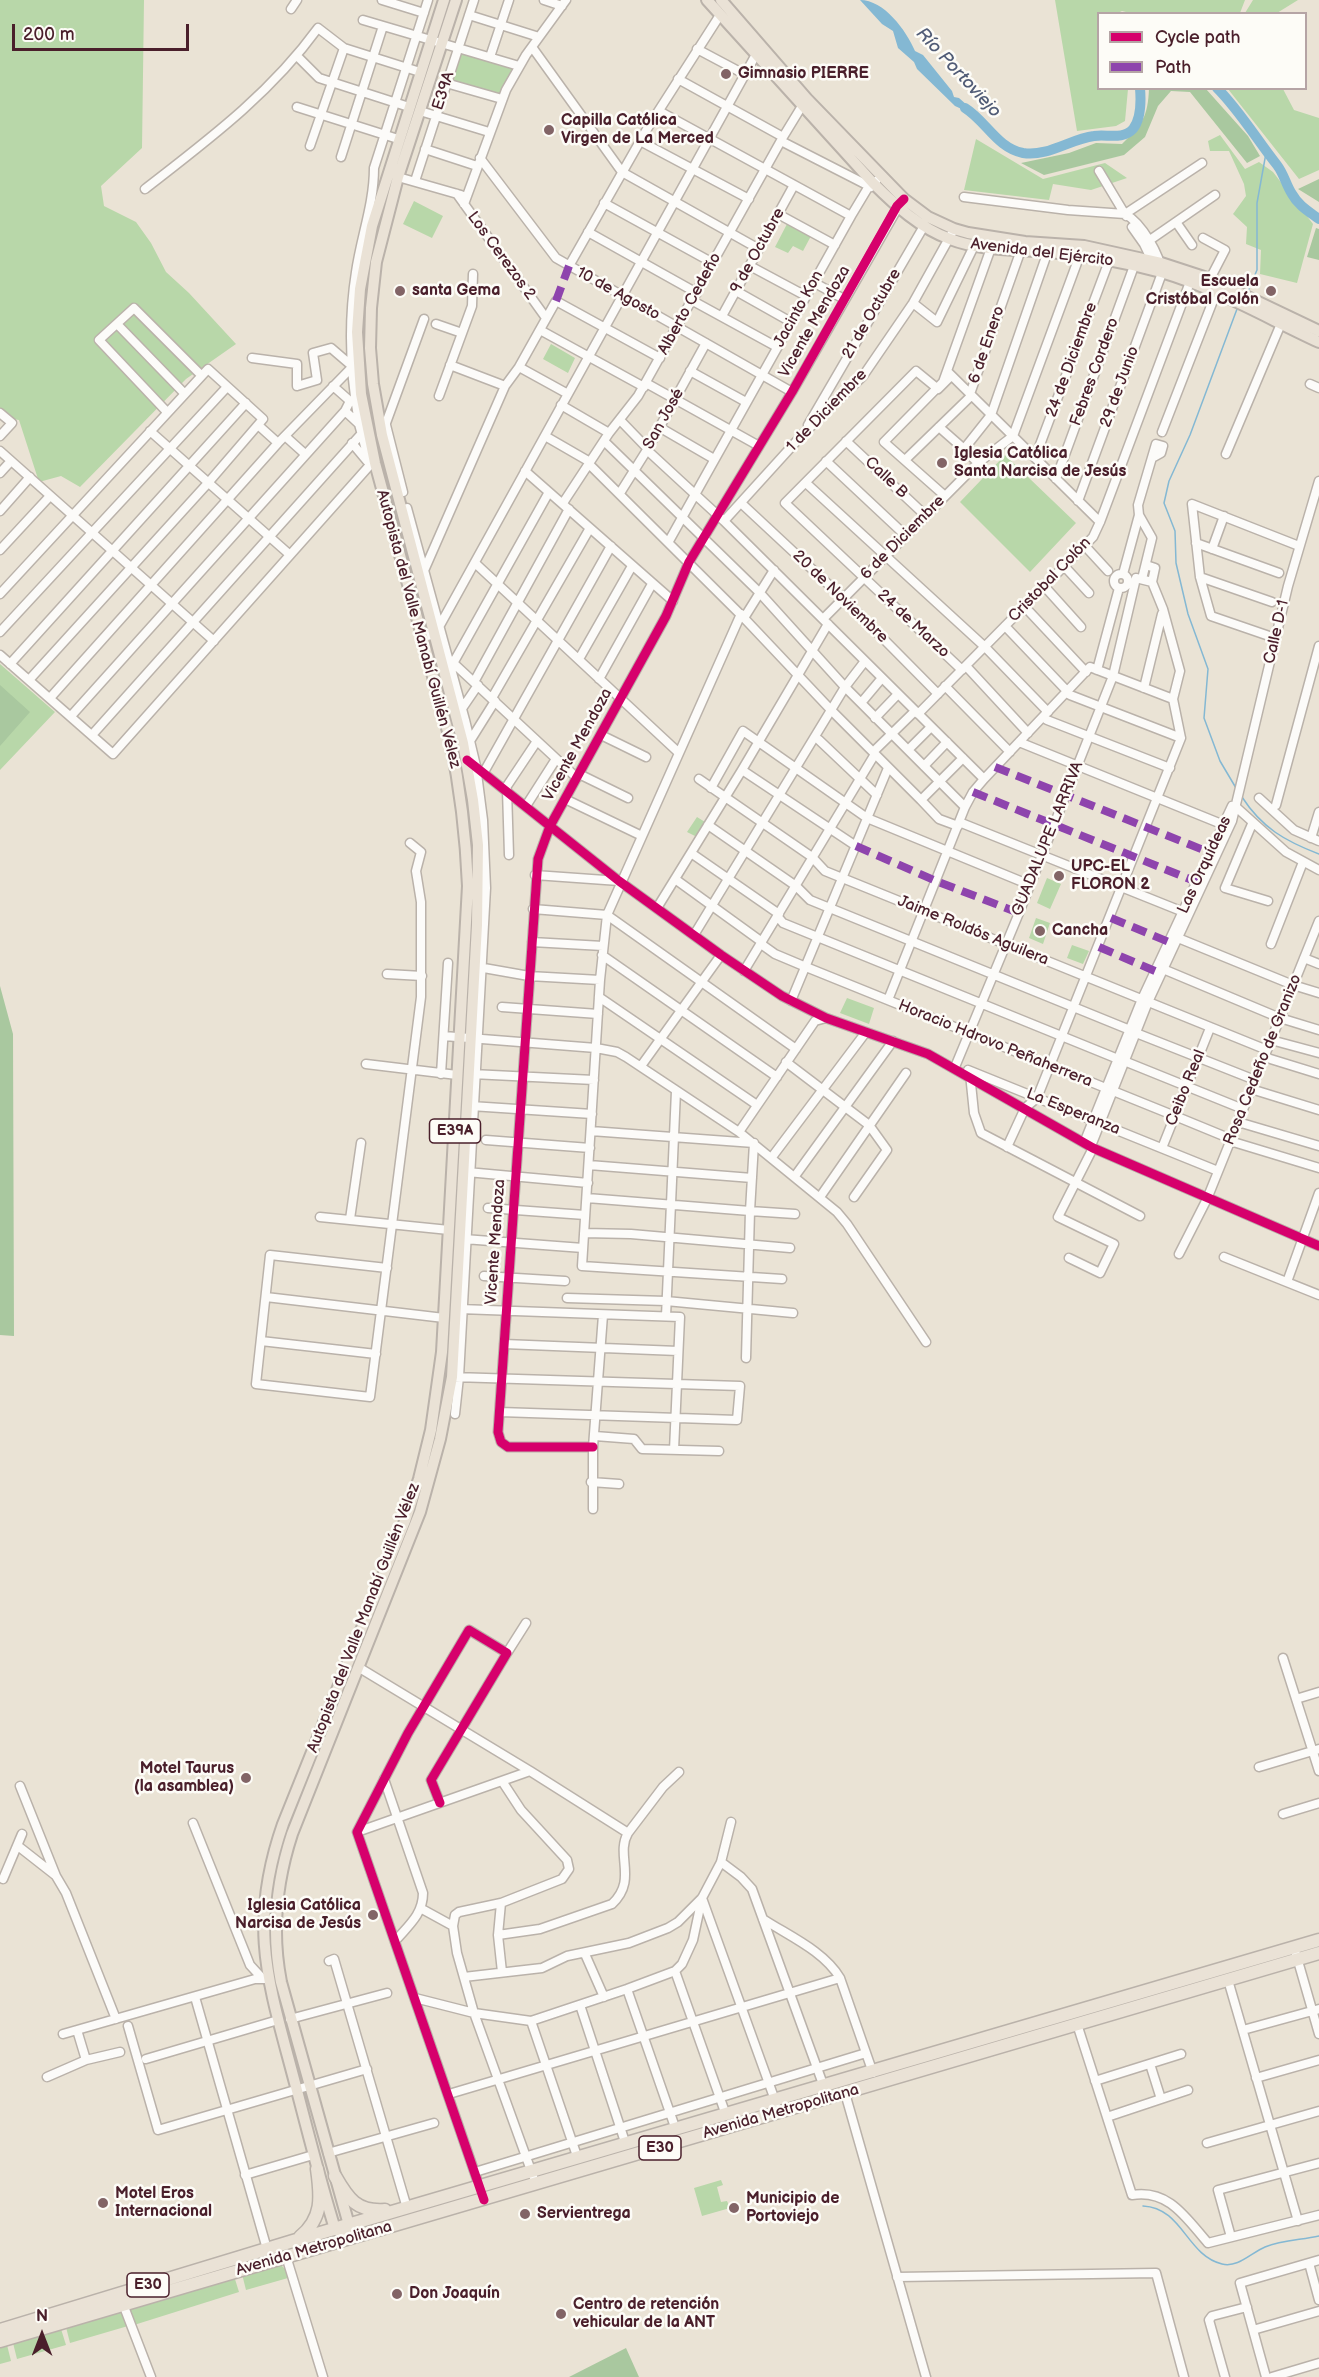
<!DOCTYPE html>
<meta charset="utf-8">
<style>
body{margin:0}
#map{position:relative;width:1319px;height:2377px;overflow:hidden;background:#eae3d5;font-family:"Balsamiq Sans",sans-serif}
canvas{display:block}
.legend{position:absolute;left:1097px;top:12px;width:210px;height:78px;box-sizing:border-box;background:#fdfcf7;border:2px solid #b5a4a5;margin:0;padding:8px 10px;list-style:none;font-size:18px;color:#4a1f2b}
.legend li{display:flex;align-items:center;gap:12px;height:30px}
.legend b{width:30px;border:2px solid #b5a4a5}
.north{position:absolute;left:12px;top:2305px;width:60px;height:60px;-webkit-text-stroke:4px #fdfcf7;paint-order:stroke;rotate:0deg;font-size:16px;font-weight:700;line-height:24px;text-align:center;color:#4a1f2b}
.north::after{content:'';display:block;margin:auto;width:21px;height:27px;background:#4a1f2b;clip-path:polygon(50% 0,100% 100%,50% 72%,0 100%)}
.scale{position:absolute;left:12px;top:24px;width:177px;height:27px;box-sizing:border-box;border:3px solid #4a1f2b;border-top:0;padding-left:8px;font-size:18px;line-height:21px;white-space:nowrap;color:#4a1f2b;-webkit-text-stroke:4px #fdfcf7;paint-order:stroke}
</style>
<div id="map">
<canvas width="1319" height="2377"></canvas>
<ul class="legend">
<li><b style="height:8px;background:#d6006c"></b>Cycle path</li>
<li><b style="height:8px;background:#8e44ad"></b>Path</li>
</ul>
<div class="north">N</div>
<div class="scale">200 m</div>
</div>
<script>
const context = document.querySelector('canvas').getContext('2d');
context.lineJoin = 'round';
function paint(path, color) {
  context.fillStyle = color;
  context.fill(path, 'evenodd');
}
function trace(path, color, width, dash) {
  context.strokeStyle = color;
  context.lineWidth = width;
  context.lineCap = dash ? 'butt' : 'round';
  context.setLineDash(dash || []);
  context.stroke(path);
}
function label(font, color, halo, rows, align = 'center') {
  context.font = font + ' "Balsamiq Sans",sans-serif';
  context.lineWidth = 5;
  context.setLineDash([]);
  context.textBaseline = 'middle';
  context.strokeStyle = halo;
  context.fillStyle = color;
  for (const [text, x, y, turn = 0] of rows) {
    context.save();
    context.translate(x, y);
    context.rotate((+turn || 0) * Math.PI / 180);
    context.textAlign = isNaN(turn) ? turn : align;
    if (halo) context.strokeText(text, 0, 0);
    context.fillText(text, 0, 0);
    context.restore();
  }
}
paint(new Path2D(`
 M0,0H144L142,148L101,186L104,206L136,222L151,243L166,272L189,293L236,344L186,379L80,487L61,476L39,482L19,420L0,417Z
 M1055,0H1245L1240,13L1134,14L1122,11L1118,13L1098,14V88L1128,89L1125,121L1116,126L1077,131Z
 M1253,0H1298L1277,13H1245Z
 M460,52L515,66L500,95L451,81Z
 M1228,89H1283L1294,110L1319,118V170L1299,179Z
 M1220,135L1245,169L1259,162L1273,172L1313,224L1297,283L1260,274L1261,250L1246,244L1247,227L1233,214L1246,196L1244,184L1229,151H1210L1208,141Z
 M976,139L1043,179L1105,163L1127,178L1091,190L1053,184L1049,200L964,190Z
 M414,201L443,216L432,238L403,224Z
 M787,224L811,236L803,251L793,246L788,253L775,247Z
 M551,344L575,358L568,373L543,359Z
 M1005,455L1076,523L1030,572L960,502Z
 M0,664L55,712L0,770Z
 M697,817L705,822L697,837L687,832Z
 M1047,878L1061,884L1050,909L1037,903Z
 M1036,918L1050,923L1043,944L1029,938Z
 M1072,945L1089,951L1083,964L1067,958Z
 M847,998L874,1008L869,1024L840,1013Z
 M721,2180L723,2185L717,2187L721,2202L727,2201L730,2208L702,2216L694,2188Z
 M280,2264L285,2269L288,2278L246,2290L242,2274Z
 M234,2276L239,2292L134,2325L129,2309Z
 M123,2310L128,2326L70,2343L66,2327Z
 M61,2329L66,2345L17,2359L13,2343Z
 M7,2345L11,2361L0,2364V2347Z`), '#b8d7a9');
paint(new Path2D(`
 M1149,88L1206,89L1248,136L1260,156L1247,163L1190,92L1171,91L1158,106L1145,137L1124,155L1044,175L1021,163L1069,153L1096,143L1122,144C1142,125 1148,117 1149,88Z
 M1319,179V202L1298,189Z
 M1316,228L1319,229V260L1307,257Z
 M0,685L30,712L0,746Z
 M0,986L13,1034L14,1336L0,1335Z
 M626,2348L639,2377H569Z`), '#a9c89f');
paint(new Path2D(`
 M860,0C884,0 906,30 915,51L923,55L952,91L954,97L959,98L993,128L968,112L955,106L917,69L914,62L898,48L893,31L882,24Z`), '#84b8d3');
trace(new Path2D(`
 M1248,291L1257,270V203L1266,153
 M1236,788L1220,761L1204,718L1208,669L1188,614L1176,563L1175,531L1164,503L1169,481L1190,435L1237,309
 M1242,797C1262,828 1285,841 1319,854
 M1143,2206C1183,2208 1186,2255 1222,2264C1238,2268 1251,2253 1265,2247C1282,2240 1301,2240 1319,2236`), '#84b8d3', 1.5);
trace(new Path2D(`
 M1217,88C1240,111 1257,140 1277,165C1284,174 1286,185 1292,194C1298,205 1308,211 1319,219
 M965,108C986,121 997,148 1023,153C1048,157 1070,139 1094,136C1107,134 1123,140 1133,129C1141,119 1141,100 1140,88`), '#84b8d3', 10);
const minor = new Path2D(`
 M382,0L424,13
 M544,0L562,6
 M291,9L297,0
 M469,15L539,37
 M363,20L519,66
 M532,47L622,172L759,249
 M697,49L744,74
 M297,56L319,78L409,107
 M490,57L509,0
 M678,79L783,137
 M446,83L502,99
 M297,107L398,139
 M420,111L489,132
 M659,111L851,216
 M640,141L749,199
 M781,141L871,187
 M310,146L344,48
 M425,149L477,166
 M341,157L383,26
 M480,158L556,258L792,392
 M1099,171L1126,216
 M398,177L461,195
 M415,181L474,0
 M145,189C208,140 270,94 318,28L344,48L420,72
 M457,194L546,318
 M964,197L1068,210L1125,214L1202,163
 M604,203L713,263
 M464,204L506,90L526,55L566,0
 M778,214L835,245
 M1176,222L1192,245
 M1132,227L1144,244L1154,265
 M588,232L697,293
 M1203,238L1225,250L1210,279
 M1147,242L1215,195
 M569,266L647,129L720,15
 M750,266L806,296
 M813,282L844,299
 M736,291L791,322
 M693,301L777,347
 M913,303L937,322L974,246
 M722,316L794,185
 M117,324L184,393
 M436,324L462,333
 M540,330L644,387
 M252,358L297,364V386L317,380L313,353L331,348L352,366
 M450,365L505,386
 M519,367L568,394
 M690,371L746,402
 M949,373L1100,522
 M951,376L938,389L916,371L785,503L962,670
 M646,383L759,446
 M1310,384L1319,388
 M439,396L472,306L473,274
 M561,405L609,433
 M167,412L99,340L134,308L201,375
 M0,413L12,423L0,436
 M620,420L647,448
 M359,423C350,373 348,322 356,272C361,237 374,204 374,168L428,0
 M258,425L278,443
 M386,425L403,492
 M808,425L924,226
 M659,427L714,459
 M939,427L964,449
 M150,431L289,554
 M1162,432L1216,293
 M382,434L424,319
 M285,436L305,454
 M545,436L590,462
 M604,441L759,592L845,687L965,807
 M846,441L926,516
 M352,443L367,461
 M647,450L724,521L984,779
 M0,451L214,641
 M1226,454L1283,319
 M1035,458L1109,261
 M905,460L971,396L970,394L1022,247
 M826,461L905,535
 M978,463L964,449L991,415L1048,251
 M589,464L744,618L831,710L921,800L963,758
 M525,471L673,601
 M0,473L11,461
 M1056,479L1134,266
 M806,483L985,647L1048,712
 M620,493L647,450L706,343
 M945,496L884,442L943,382L991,248
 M1078,501L1162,273C1160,255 1142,223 1125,214
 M563,503L609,433L638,396L783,137L805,101
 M741,503L843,598L938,694
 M407,508L465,720L476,766L483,820L486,888L459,1377L455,1414
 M0,511L30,477
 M1139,515L1152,538L1142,579
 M724,521L803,434L863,376L913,303L952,233
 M669,541L851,216L869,186L876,181
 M1196,543L1279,573
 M1085,546L1108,571
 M1212,549L1224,516
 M0,550L50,496
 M475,563L679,753
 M1065,567L1089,593
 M423,573L505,386L519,367L556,301L660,358
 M1114 581a7 7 0 1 1 14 0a7 7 0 1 1-14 0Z
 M1123,574L1139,515L1138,505L1156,444L1163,446L1161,453L1152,458
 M1200,577L1272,602
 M1045,587L1081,627
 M0,594L208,369L263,419L208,483L29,680
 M1025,607L1086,672
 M741,614L607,915L600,980L582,1266L782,1279
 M744,618L774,570
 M823,619L978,463L1013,436L1081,252
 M1005,626L1067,691
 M0,632L227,387
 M423,637L435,634L439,627L759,49
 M1275,638L1211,616L1200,577L1192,504L1299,546
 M0,655L113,754L370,465L359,424L345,411
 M579,659L632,566
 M450,660L577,778
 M10,664L246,403
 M966,666L1028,733
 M451,667L549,492
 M1097,670L1119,588
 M599,679L652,584
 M474,682L569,509
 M945,686L1010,752
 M1144,688L1162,614
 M1070,695L1181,738
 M50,698L278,443L358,361
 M492,698L590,528
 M861,703L882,678
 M461,710L478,685
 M918,714L1093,537L1100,522L1190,282
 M71,716L345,411L350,401L333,386
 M875,718L898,694
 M1047,720L1170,768
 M92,735L364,431
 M601,735L646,757
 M819,740L877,795
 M470,741L495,701
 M1019,742L1224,825
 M908,750L931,727
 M873,752L915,711
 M467,760L619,881L721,955L782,996L826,1018L928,1054L1093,1148L1319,1246
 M924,766L947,742
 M742,770L856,846
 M484,772L611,546
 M579,774L628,798
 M699,779L812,857L825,871L1267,1050
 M711,788L743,731L867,818L1030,885
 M505,789L537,741
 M507,790L509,855
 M1259,798L1294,830L1319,841
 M565,799L642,836
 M921,800L939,819L958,826
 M1276,805L1319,646
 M526,806L556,759
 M1236,807L1286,852L1319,870
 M959,822L1186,913
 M1252,824L1225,888L1268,901
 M708,825L796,886L810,900L1130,1030
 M1311,838L1319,812
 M691,853L779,914
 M535,875L619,881
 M675,879L762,942
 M657,908L742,770L828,624
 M533,909L607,915L796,1049
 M778,917L783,923L1118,1059
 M694,935L845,687L865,661
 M1178,938L1293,985L1319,993
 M532,942L603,946
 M761,944L775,954L806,967L1175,1116L1231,1139L1230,1141L1319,1168
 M1271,944L1303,862
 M602,955L777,1077
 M1304,958L1319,964
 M478,967L529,976L600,980
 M1163,969L1280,1018L1319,1030
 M744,971L875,754
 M387,974L422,976
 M599,997L757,1105
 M888,1000L965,807L973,792L984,779L1090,667L1173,699
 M791,1001L888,768
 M502,1007L598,1014
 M1136,1033L1255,1080
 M444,1036L596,1048L617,1052L626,1057L739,1132L837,1212L847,1224L926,1342
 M1271,1040L1319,1053
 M1264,1057L1319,1074
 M1124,1061L1243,1109
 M786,1062L869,1125L887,1150L854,1197
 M366,1064L457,1075
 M641,1066L721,955
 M955,1067L1019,913L1113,676L1136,578L1152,582
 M968,1070L1218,1171
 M441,1074L448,963
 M472,1074L594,1080
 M970,1074L974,1113L981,1133L1140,1216
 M1251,1089L1319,1110
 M471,1106L592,1114
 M1238,1122L1319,1146
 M739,1132L815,1021L826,1018
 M486,1140L590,1148
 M1084,1143L1142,999L1232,806
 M1091,1146L1148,1002L1232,821L1288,586L1319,481
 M1007,1147L1025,1108L1037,1098L1181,738L1173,699L1180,671L1163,609L1152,582L1155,568L1146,565
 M1162,1148L1210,1028
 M772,1157L866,1032
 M589,1165L752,1178
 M467,1172L588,1183
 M795,1176L893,1041
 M820,1197L906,1073
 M587,1198L750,1211L754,1143L591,1131
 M488,1208L585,1215
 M320,1217L449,1230
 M350,1219L361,1143
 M584,1233L631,1234L790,1248
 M464,1239L583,1248
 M1179,1254L1207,1199L1319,921
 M1224,1257L1319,1295
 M1069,1258L1100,1273L1114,1244L1058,1217L1093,1148
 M387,1268L270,1255L256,1384L370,1397L421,997V902L416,871L421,852L410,843
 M484,1276L565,1281
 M1287,1282L1319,1193
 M266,1297L444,1318
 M567,1298L666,1301L793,1313
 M460,1309L680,1317L674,1450
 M666,1316L676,1091
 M261,1341L376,1354
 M504,1344L678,1351
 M746,1358L750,1211L795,1214
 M454,1377L740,1386L737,1420L500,1412
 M595,1436L634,1439L642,1449L719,1451
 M593,1447H508L501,1442L498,1432L538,859L550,826L666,616L689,562L792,392L900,204
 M591,1482L619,1484
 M593,1509V1447L603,1315
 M507,1653L526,1623
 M1283,1658L1319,1771
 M1296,1699L1319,1692
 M1259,1767L1319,1749
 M530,1771L628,1833L663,1787L679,1772
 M384,1779L423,1893C423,1914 409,1925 396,1940
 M502,1781L521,1810L567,1860L569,1869L562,1879L501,1903L498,1935L540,1929L612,1904C638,1880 615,1855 628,1833
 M20,1786L56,1876L66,1893L116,2019
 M440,1803L431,1780L507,1653L469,1630L408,1733L357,1832L481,2191
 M1283,1814L1319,1803
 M193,1823L250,1965L262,1978
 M357,1832L530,1771L358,1667
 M18,1846L55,1875
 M721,1862L741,1877L752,1889L824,2087
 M3,1879L22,1834
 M702,1898L776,2103
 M422,1909L453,1926L455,1915L459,1912L501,1903
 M763,1919C789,1936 824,1951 840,1978L873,2073
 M453,1926L457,1953L474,2013L533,2176
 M498,1935L502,1972
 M585,1954L604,1997
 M1296,1954L1319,2034
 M329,1961L334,1959L407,2208
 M675,1971L726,2115
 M464,1977L542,1968L567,1956L629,1943L668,1928L678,1922L702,1898L721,1862L731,1822
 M1228,1980L1298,2221
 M627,1989L676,2130
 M195,1997L267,2249
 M415,1998L474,2013L531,2021L627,1989L675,1971L682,1964L693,1940L702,1898
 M580,2005L626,2145
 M290,2019L387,1993
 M531,2021L578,2159
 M1077,2024L1132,2195C1169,2189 1186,2218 1208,2243L1319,2215
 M128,2026L158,2130L367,2069
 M77,2030L86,2060
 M1243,2030L1319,2009
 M63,2034L255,1979H268
 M146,2059L278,2020
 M1150,2064L1161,2099
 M47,2077L86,2060L120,2052
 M1256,2078L1319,2060
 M1095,2081L1181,2054
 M845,2093L926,2377
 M449,2094L840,1978
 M1107,2117L1188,2090
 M1207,2143L1319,2111
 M328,2153L434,2123
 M475,2172L866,2053
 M245,2175L313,2155
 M1231,2237L1218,2190L1319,2163
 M286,2256L323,2377
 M1309,2263L1319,2300
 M897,2277L1156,2273L1184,2377
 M123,2304L151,2377
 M1253,2330L1319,2311
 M1225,2377L1209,2320L1212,2316L1247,2307
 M1266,2377L1240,2283L1319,2260
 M1272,2377L1319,2363`);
const major = new Path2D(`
 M707,0L873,183C895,205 920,228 950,239C981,251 1016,249 1049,252C1086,255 1124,262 1161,272C1216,288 1267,318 1319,342
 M721,0L807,99L904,199L928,217L954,229L968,233L1025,242L1084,246L1161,263L1210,279L1319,331
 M345,2231L349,2225L281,1982C271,1931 276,1883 292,1834L420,1512L440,1439L452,1377L477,925L478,845L473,800L463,743L382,435L373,384L370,348L371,308L376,262L398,177L456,0
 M352,2237L335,2229C320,2181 308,2132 295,2083C269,1984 247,1927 283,1824L405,1521L419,1479L431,1430L442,1352L468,886C466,836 460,787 450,739L375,463L361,394L357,332L360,289L372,226L444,0`);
const highway = new Path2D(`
 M335,2176C348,2199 357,2212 385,2210
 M300,2237C323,2218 321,2197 317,2169
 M0,2330L293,2241L1319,1940
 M0,2341L1319,1953`);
trace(minor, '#bab2aa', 11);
trace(major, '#bab2aa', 14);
trace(highway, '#bab2aa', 15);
trace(minor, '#fcfbf9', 8);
trace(major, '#eae2d6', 10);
trace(highway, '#eae2d6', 12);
trace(new Path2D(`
 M556,301L569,266
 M995,767L1211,853
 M973,792L1197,882
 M856,846L936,881L1019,913
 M1111,918L1169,942
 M1099,947L1155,971`), '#8e44ad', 8, [15, 8]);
trace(new Path2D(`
 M467,760L619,881L721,955L782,996L826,1018L928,1054L1093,1148L1319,1246
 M593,1447H508L501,1442L498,1432L538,859L550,826L666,616L689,562L792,392L897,206L904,199
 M440,1803L431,1780L507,1653L469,1630L408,1733L357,1832L484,2200`), '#d6006c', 9);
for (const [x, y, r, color] of [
 [726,74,6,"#826466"],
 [549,130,6,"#826466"],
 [400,291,6,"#826466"],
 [1271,291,6,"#826466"],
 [942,463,6,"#826466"],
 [1059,876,6,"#826466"],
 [1040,931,6,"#826466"],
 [246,1778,6,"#826466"],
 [373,1915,6,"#826466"],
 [103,2203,6,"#826466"],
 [734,2208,6,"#826466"],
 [525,2214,6,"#826466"],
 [397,2294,6,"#826466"],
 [561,2314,6,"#826466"]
]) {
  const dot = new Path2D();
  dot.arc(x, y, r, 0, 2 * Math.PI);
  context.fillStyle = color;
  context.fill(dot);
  trace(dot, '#fdfcf7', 2);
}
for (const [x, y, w] of [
 [455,1131,51],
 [660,2148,42],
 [148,2285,42]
]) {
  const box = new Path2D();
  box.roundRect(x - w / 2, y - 12, w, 24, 4.5);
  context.fillStyle = '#fdfcf7';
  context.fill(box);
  trace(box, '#4a1f2b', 1.5);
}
label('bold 15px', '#4a1f2b', null, [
 ["E39A",455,1131],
 ["E30",660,2148],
 ["E30",148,2285]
]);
label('bold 16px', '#4a1f2b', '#fdfcf7', [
 ["Gimnasio PIERRE",738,74],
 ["Capilla Católica",561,121],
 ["Virgen de La Merced",561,139],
 ["Escuela",1259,282,"right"],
 ["Cristóbal Colón",1259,300,"right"],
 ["santa Gema",412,291],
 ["Iglesia Católica",954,454],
 ["Santa Narcisa de Jesús",954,472],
 ["UPC-EL",1071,867],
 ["FLORON 2",1071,885],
 ["Cancha",1052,931],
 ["Motel Taurus",234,1769,"right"],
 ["(la asamblea)",234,1787,"right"],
 ["Iglesia Católica",361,1906,"right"],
 ["Narcisa de Jesús",361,1924,"right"],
 ["Motel Eros",115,2194],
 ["Internacional",115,2212],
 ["Municipio de",746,2199],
 ["Portoviejo",746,2217],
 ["Servientrega",537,2214],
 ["Don Joaquín",409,2294],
 ["Centro de retención",573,2305],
 ["vehicular de la ANT",573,2323]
], 'left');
label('16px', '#4a1f2b', '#fdfcf7', [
 ["E39A",444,91,-72],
 ["9 de Octubre",758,251,-61],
 ["Avenida del Ejército",1042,253,7],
 ["Los Cerezos 2",501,256,54],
 ["10 de Agosto",618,294,29],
 ["Alberto Cedeño",690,304,-61],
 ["Jacinto Kon",799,309,-61],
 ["21 de Octubre",872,314,-60],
 ["Vicente Mendoza",815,322,-60],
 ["6 de Enero",987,345,-71],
 ["24 de Diciembre",1072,360,-70],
 ["Febres Cordero",1095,372,-70],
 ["29 de Junio",1120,387,-70],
 ["1 de Diciembre",827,411,-46],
 ["San José",664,419,-61],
 ["Calle B",886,478,43],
 ["6 de Diciembre",903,538,-45],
 ["Cristobal Colón",1050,580,-46],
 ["20 de Noviembre",840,597,44],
 ["24 de Marzo",913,624,43],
 ["Autopista del Valle Manabí Guillén Vélez",418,629,75],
 ["Calle D-1",1277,632,-77],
 ["Vicente Mendoza",578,745,-61],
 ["GUADALUPE LARRIVA",1048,839,-68],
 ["Las Orquídeas",1205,865,-65],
 ["Jaime Roldós Aguilera",973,931,22],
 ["Horacio Hdrovo Peñaherrera",995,1044,22],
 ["Rosa Cedeño de Granizo",1263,1060,-68],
 ["Ceibo Real",1186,1088,-68],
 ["La Esperanza",1073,1112,22],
 ["Vicente Mendoza",496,1242,-86],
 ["Autopista del Valle Manabí Guillén Vélez",364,1618,-69],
 ["Avenida Metropolitana",781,2112,-16],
 ["Avenida Metropolitana",314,2249,-16]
]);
label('italic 18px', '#515c76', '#fdfcf7', [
 ["Río Portoviejo",958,73,47]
]);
</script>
